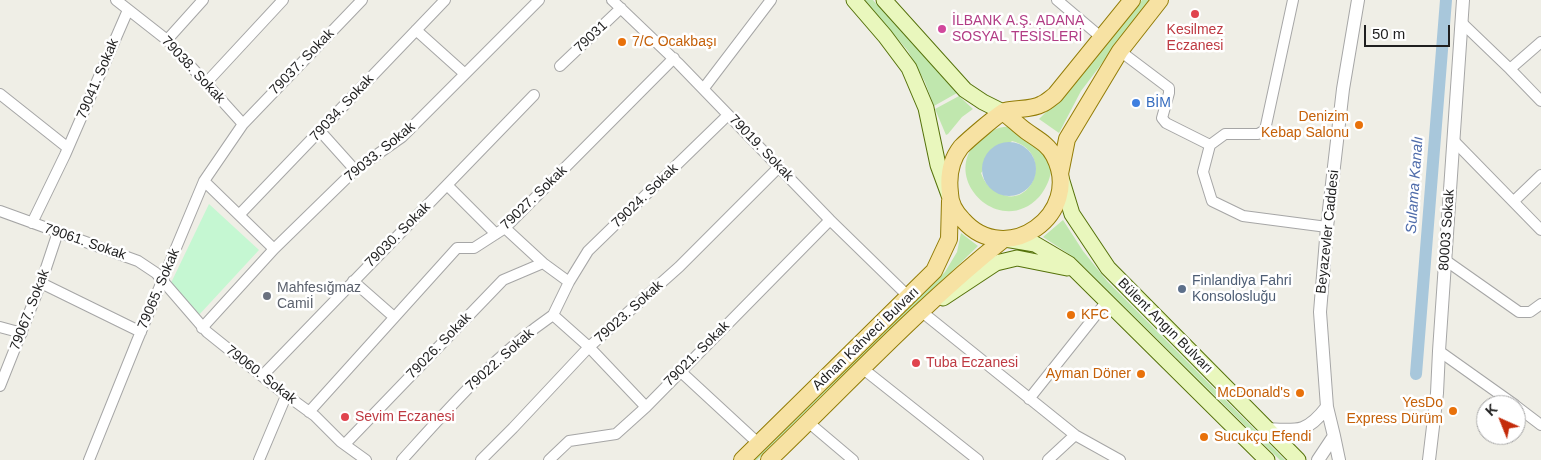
<!DOCTYPE html>
<meta charset="utf-8">
<style>
body{margin:0}
#map{position:relative;width:1541px;height:460px;overflow:hidden;background:#efeee6;font-family:Arial,sans-serif}
canvas{display:block}
.north{position:absolute;left:1476px;top:395px;width:50px;height:50px;box-sizing:border-box;background:#fff;border:1px solid #a5a5a5;border-radius:50%;rotate:316deg;font-size:14px;font-weight:700;line-height:20px;text-align:center;color:#1f1f1f}
.north::after{content:'';display:block;margin:auto;width:18px;height:22px;background:#c42b0a;clip-path:polygon(50% 0,100% 100%,50% 72%,0 100%)}
.scale{position:absolute;left:1364px;top:25px;width:86px;height:22px;box-sizing:border-box;border:2px solid #1f1f1f;border-top:0;padding-left:6px;font-size:15px;line-height:18px;white-space:nowrap;color:#1f1f1f;-webkit-text-stroke:4px #fff;paint-order:stroke}
</style>
<div id="map">
<canvas width="1541" height="460"></canvas>
<div class="north">K</div>
<div class="scale">50 m</div>
</div>
<script>
const context = document.querySelector('canvas').getContext('2d');
context.lineJoin = 'round';
function paint(path, color) {
  context.fillStyle = color;
  context.fill(path, 'evenodd');
}
function trace(path, color, width, dash) {
  context.strokeStyle = color;
  context.lineWidth = width;
  context.lineCap = dash ? 'butt' : 'round';
  context.setLineDash(dash || []);
  context.stroke(path);
}
function label(font, color, halo, rows, align = 'center') {
  context.font = font + ' Arial,sans-serif';
  context.lineWidth = 5;
  context.setLineDash([]);
  context.textBaseline = 'middle';
  context.strokeStyle = halo;
  context.fillStyle = color;
  for (const [text, x, y, turn = 0] of rows) {
    context.save();
    context.translate(x, y);
    context.rotate((+turn || 0) * Math.PI / 180);
    context.textAlign = isNaN(turn) ? turn : align;
    if (halo) context.strokeText(text, 0, 0);
    context.fillText(text, 0, 0);
    context.restore();
  }
}
paint(new Path2D(`
 M865,0H873L957,93L934,106L925,82L908,51Z
 M1142,0H1150L1081,91L1059,133L1039,119L1073,85Z
 M959,96L973,109L962,117L948,134L946,135L935,109Z
 M1013,126C1016,127 1021,127 1024,129C1026,131 1049,159 1050,162C1054,173 1046,189 1039,197C999,240 936,175 981,138C992,129 999,127 1013,126ZM1012,141C1055,152 1032,211 999,193C989,187 985,184 981,173Z
 M1063,220L1083,251L1107,281L1285,460H1280L1075,258L1043,237Z
 M961,233L978,246L757,460H753L945,272L957,252Z`), '#c0e7ae');
paint(new Path2D(`
 M209,204L259,250L198,316L169,287Z`), '#c5f7d2');
paint(new Path2D(`
 M982 169a27 27 0 1 1 54 0a27 27 0 1 1-54 0Z`), '#a8c7db');
trace(new Path2D(`
 M1416,374L1446,0`), '#a8c7db', 12);
const minor = new Path2D(`
 M116,0L167,40L243,124
 M612,0L678,63L830,220L909,297
 M1057,0L1102,38
 M1461,22L1510,69L1541,101
 M416,30L465,74
 M167,40L203,0
 M1120,51L1169,88V93L1162,118L1166,123L1210,145L1203,172L1212,201L1243,216L1327,227
 M560,66L621,8
 M1510,69L1541,42
 M206,83L283,0
 M704,88L771,0
 M0,94L68,148
 M320,131L355,170
 M1454,141L1541,230
 M1210,145L1225,134H1258L1265,130L1293,0
 M204,181L274,249
 M448,186L496,234
 M1514,201L1541,175
 M0,211L138,261L156,273L207,332L282,392L315,416L341,442L366,460
 M239,215L445,0
 M32,223L65,155L128,10
 M505,228L543,263L569,282
 M1445,260L1519,312H1530L1541,304
 M353,281L394,317
 M41,283L141,332
 M922,312L1075,435L1120,460
 M553,315L569,282L588,251L728,115
 M0,327L22,333
 M202,328L274,249L355,170L402,137L539,0
 M1439,351L1515,405
 M862,368L978,460
 M680,371L759,444
 M262,376L534,95
 M0,386L41,283L58,232
 M1029,399L1107,301
 M1516,406L1541,425
 M309,412L457,248H474L505,228L674,58
 M808,422L853,460
 M345,444L503,280L543,263
 M89,460L137,341L204,181L243,124L362,0
 M259,460L286,396
 M402,460C449,408 495,355 553,315L589,347L646,407
 M481,460L513,428L589,347L679,267L779,167
 M549,460L569,441L616,434L646,407L830,220
 M1048,460L1075,435`);
const tertiary = new Path2D(`
 M1267,429C1298,431 1307,433 1327,407
 M1334,436L1339,460
 M1318,460L1334,436L1327,407L1320,312L1327,227L1343,89L1358,0
 M1429,460L1437,393L1439,351L1463,0`);
const secondary = new Path2D(`
 M854,0L885,36L909,68L926,108L938,165L949,195
 M884,0L965,90L983,102L1003,112
 M1061,178L1072,214L1108,268L1298,460
 M1005,239L1035,244L1069,264L1267,460
 M943,298L996,263L1017,258L1067,268`);
const primary = new Path2D(`
 M1003,112C1011,118 1018,125 1026,131C1037,139 1048,144 1054,156C1084,214 1006,269 963,220C956,213 950,203 950,193C948,177 950,161 961,147C967,141 999,113 1005,111C1017,108 1032,110 1042,104C1047,102 1051,98 1055,95L1132,0
 M1060,174L1067,139L1120,51L1160,0
 M742,460L934,271L949,239L950,201
 M769,460C846,386 920,306 1004,239`);
trace(minor, '#a6a6a6', 12);
trace(tertiary, '#a6a6a6', 14);
trace(secondary, '#55720a', 17);
trace(primary, '#937d07', 18);
trace(minor, '#fff', 10);
trace(tertiary, '#fff', 12);
trace(secondary, '#e9f7bd', 15);
trace(primary, '#f7e2a3', 16);
for (const [x, y, r, color] of [
 [1195,14,5,"#e0444e"],
 [942,29,5,"#d1479c"],
 [622,42,5,"#e8710a"],
 [1136,103,5,"#3f7fe0"],
 [1359,125,5,"#e8710a"],
 [1182,289,5,"#5c6f8a"],
 [267,296,5,"#6b7280"],
 [1071,315,5,"#e8710a"],
 [916,363,5,"#e0444e"],
 [1141,374,5,"#e8710a"],
 [1300,393,5,"#e8710a"],
 [1453,411,5,"#e8710a"],
 [345,417,5,"#e0444e"],
 [1204,437,5,"#e8710a"]
]) {
  const dot = new Path2D();
  dot.arc(x, y, r, 0, 2 * Math.PI);
  context.fillStyle = color;
  context.fill(dot);
  trace(dot, '#fff', 2);
}
label('14px', '#b23c85', '#fff', [
 ["İLBANK A.Ş. ADANA",952,21],
 ["SOSYAL TESİSLERİ",952,37]
], 'left');
label('14px', '#be3a42', '#fff', [
 ["Kesilmez",1195,30,"center"],
 ["Eczanesi",1195,46,"center"],
 ["Tuba Eczanesi",926,363],
 ["Sevim Eczanesi",355,417]
], 'left');
label('14px', '#1f1f1f', '#fff', [
 ["79031",591,37,-43],
 ["79037. Sokak",302,62,-46],
 ["79038. Sokak",193,70,47],
 ["79041. Sokak",98,79,-67],
 ["79034. Sokak",342,108,-47],
 ["79019. Sokak",761,148,46],
 ["79033. Sokak",380,152,-39],
 ["79024. Sokak",645,196,-44],
 ["79027. Sokak",534,198,-44],
 ["80003 Sokak",1447,230,-86],
 ["Beyazevler Caddesi",1328,232,-84],
 ["79030. Sokak",398,235,-45],
 ["79061. Sokak",85,242,19],
 ["79065. Sokak",159,289,-67],
 ["79067. Sokak",30,310,-69],
 ["79023. Sokak",629,312,-42],
 ["Bülent Angın Bulvarı",1165,326,45],
 ["Adnan Kahveci Bulvarı",866,339,-44],
 ["79026. Sokak",439,346,-46],
 ["79021. Sokak",697,354,-45],
 ["79022. Sokak",500,360,-42],
 ["79060. Sokak",261,375,38]
]);
label('14px', '#c56008', '#fff', [
 ["7/C Ocakbaşı",632,42,"left"],
 ["Denizim",1349,117],
 ["Kebap Salonu",1349,133],
 ["KFC",1081,315,"left"],
 ["Ayman Döner",1131,374],
 ["McDonald's",1290,393],
 ["YesDo",1443,403],
 ["Express Dürüm",1443,419],
 ["Sucukçu Efendi",1214,437,"left"]
], 'right');
label('14px', '#366cbe', '#fff', [
 ["BİM",1146,103]
], 'left');
label('14px', '#4e5e75', '#fff', [
 ["Finlandiya Fahri",1192,281],
 ["Konsolosluğu",1192,297]
], 'left');
label('14px', '#5b616d', '#fff', [
 ["Mahfesığmaz",277,288],
 ["Camiİ",277,304]
], 'left');
label('italic 15px', '#506dab', '#fff', [
 ["Sulama Kanalı",1415,185,-86]
]);
</script>
